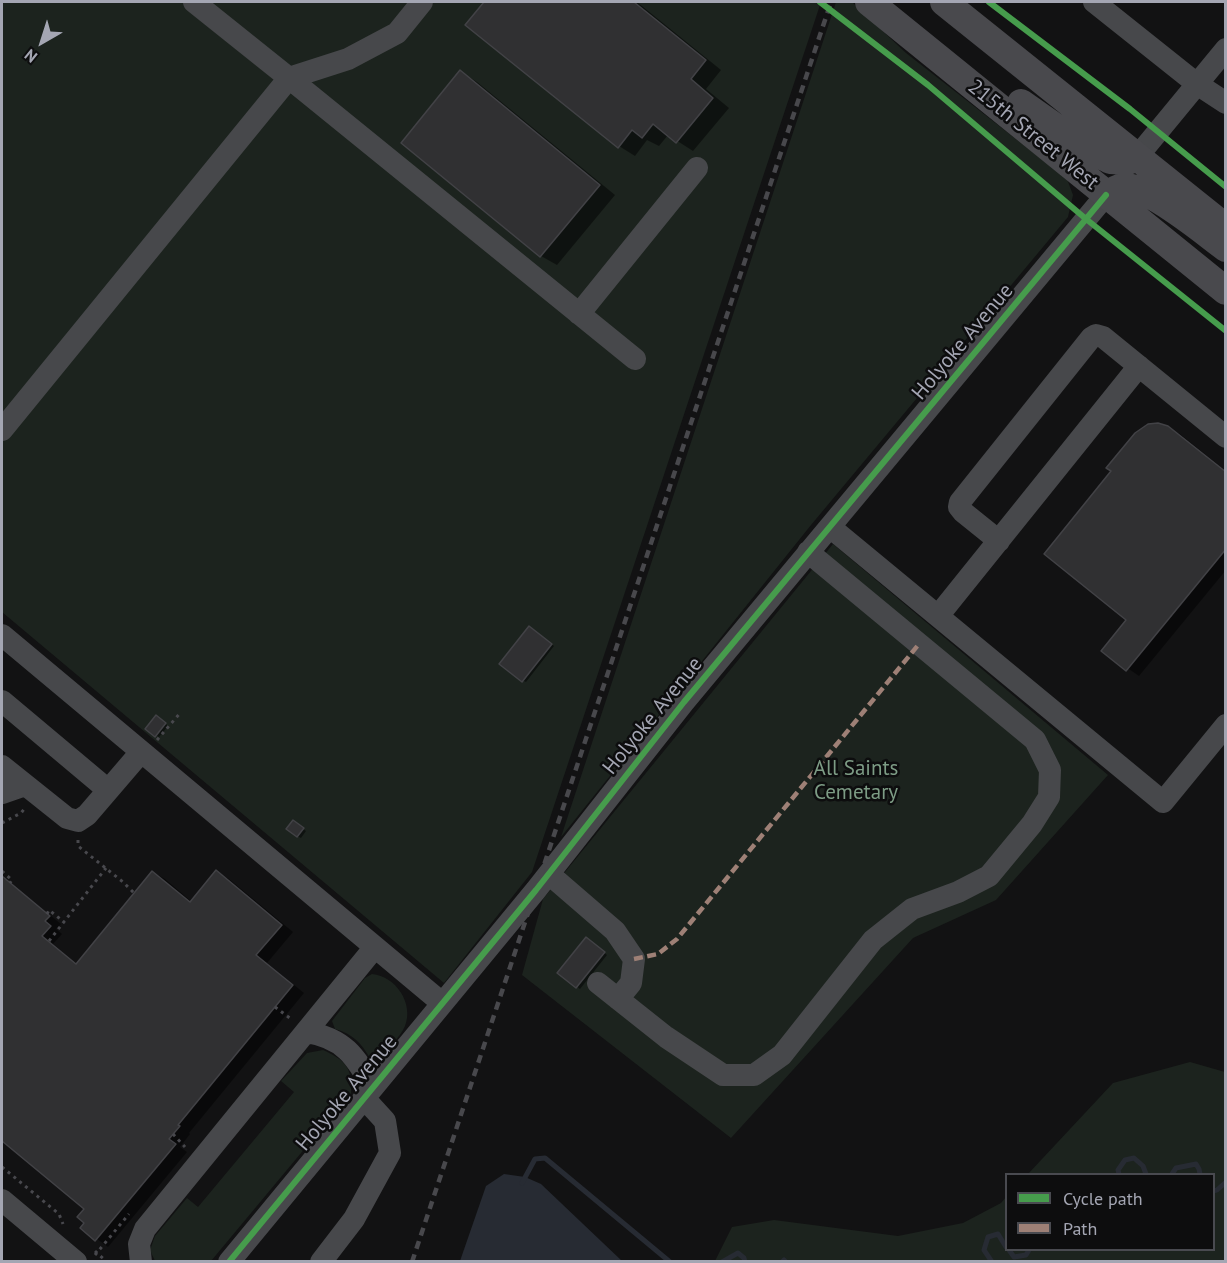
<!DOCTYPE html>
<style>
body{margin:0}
#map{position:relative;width:1227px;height:1263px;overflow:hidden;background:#121213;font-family:"PT Sans",sans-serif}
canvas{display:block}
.frame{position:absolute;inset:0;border:3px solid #a4a6b3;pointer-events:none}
.legend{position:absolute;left:1005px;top:1173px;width:210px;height:78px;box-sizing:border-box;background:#0d0d0e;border:2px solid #494a50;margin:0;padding:8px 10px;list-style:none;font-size:18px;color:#a4a6b3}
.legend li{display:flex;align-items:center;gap:12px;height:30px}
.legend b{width:30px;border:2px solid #494a50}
.north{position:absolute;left:12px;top:12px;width:60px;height:60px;-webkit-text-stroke:4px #0d0d0e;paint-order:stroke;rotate:219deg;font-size:16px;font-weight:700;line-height:24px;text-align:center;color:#a4a6b3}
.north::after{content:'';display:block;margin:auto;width:21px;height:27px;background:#a4a6b3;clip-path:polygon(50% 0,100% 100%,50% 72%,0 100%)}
</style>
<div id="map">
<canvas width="1227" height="1263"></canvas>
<div class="frame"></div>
<ul class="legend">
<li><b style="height:8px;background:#469c4c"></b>Cycle path</li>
<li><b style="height:8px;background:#9e8076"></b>Path</li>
</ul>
<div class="north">N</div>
</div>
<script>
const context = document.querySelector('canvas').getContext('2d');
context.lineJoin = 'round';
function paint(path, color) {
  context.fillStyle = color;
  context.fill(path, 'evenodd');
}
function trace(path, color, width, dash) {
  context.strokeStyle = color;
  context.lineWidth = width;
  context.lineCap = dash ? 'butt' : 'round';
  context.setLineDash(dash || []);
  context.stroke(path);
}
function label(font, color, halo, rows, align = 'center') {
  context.font = font + ' "PT Sans",sans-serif';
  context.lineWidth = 5;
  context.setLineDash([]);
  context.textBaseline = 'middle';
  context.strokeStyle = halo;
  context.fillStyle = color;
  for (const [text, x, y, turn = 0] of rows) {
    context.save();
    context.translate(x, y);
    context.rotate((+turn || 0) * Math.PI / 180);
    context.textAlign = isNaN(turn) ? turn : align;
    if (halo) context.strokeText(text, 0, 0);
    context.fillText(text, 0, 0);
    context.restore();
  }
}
paint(new Path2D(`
 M2,2H821L532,872L444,983L2,612Z
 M836,2H852L906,53L1067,179L1073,195L1068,217L811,525L561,837Z
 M833,544L1108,775L996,900L913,938L731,1138L522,975L543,899Z
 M372,974C396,976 414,1004 405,1026C400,1038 386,1050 378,1059L370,1058C361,1043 353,1034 335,1029L332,1021L365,978Z
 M323,1050C345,1060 353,1068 351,1093L211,1261H155L150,1250L155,1236L187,1198L198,1207L294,1092L281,1081L307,1053Z
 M1190,1062L1225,1072V1261H715L732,1227L774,1220L898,1236L963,1223L1001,1203L1006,1197V1250H1214V1174H1028L1113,1083Z`), '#1c231e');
paint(new Path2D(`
 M504,1174L525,1177L541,1184L622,1261H460L486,1186Z`), '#272b33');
paint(new Path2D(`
 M486,2H637L721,70L706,89L729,108L693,151L668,135L659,146L647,140L635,156L619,146L467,25Z
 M461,72L477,82L615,195L557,265L541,256L403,143Z
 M1167,427L1180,434L1226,471V570L1139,676L1103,651L1128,620Z
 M533,630L554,646L526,682L522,680Z
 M160,719L168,726L159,737L156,735Z
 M296,824L306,831L301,838L297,836Z
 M153,872L165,879L192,902L217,872L229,879L293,932L267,963L304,993L189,1133L190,1134L180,1147L187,1152L108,1247L82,1228L86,1223V1209L2,1141V876L61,924L56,929L62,934L53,944L77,964Z
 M590,941L607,955L580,989L559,973Z`), '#0007');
trace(new Path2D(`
 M1119,1174L1118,1170L1125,1160L1134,1158L1143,1166L1146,1174
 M1172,1174L1176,1168L1196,1164L1199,1169L1200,1174
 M522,1183L535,1159L545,1158L670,1262
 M1214,1191L1217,1190L1226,1182
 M1009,1250L1014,1257L1026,1255L1029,1250
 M722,1262L738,1253L744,1258L745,1262
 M782,1262L784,1260L786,1262
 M992,1262L984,1250L988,1237L998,1234L1006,1247`), '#272b33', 5);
const building = new Path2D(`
 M484,2H634L706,60L691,79L713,98L676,143L653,124L642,138L632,130L618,148L465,25Z
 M460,70L600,185L540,257L401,143Z
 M1158,423L1168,426L1226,472V549L1126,671L1101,651L1126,620L1044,554L1111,471L1106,468L1135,433L1148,424Z
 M529,626L552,644L522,682L499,664Z
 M156,715L166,723L155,737L145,729Z
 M293,820L304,828L297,837L286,829Z
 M216,870L282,925L256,955L293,985L178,1125L180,1126L169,1139L176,1144L95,1241L80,1228L84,1223L77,1217L84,1209L2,1141V876L50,916L45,921L51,926L42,936L76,964L152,871L190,902Z
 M586,937L605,952L576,988L557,973Z`);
paint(building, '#303032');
trace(building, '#424246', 1.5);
trace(new Path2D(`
 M157,740L181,712
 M2,823L21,813L25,808
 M78,840V846L123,882L134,893
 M2,871L12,880L10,883
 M47,914L49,910L64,922
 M49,941L106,868
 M275,1007L291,1019
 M173,1134L185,1147
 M2,1167L59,1214L63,1224
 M95,1251L107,1262
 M95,1255L129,1214`), '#48484d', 3, [3, 4.5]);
trace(new Path2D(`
 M194,2L289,78L348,59L397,33L422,2
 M1094,2L1197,84L1226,103
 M1137,157L1226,49
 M579,314L697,168
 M2,430L289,78L635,359
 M830,527L1163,802L1226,725
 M999,541L963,512L959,507L960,502L1091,338L1096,335L1103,337L1226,437
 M938,616L1139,366
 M2,635L442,1003
 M2,701L108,790
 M2,766L67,818L78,821L87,815L141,752
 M2,793L25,785
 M549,874L615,931L634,959L631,983L618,999
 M598,983L666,1037L723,1075H754L782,1055L873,940L912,909L958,892L989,876L1032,824L1049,797L1050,770L1035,740L808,552
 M306,1032C344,1038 355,1056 373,1087
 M2,1200L76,1262
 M141,1262L139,1244L145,1229L375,947
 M229,1262L536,890L684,702L1106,195
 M321,1262L354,1219L390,1153L385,1121L364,1098`), '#47484b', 22);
trace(new Path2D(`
 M869,2L1226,291
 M944,2L1226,228
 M1021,103L1078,143L1110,160L1128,161L1137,157
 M1106,195C1111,193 1118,187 1123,187C1148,184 1205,233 1226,248`), '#49494d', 28);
trace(new Path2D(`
 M412,1262L831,2`), '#48484c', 4.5, [8, 6]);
trace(new Path2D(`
 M634,959L658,954L677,939L919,644`), '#9e8076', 4.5, [9, 4.5]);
trace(new Path2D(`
 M820,2L928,85L1086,219L1226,331
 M989,2L1130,109L1226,187
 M229,1262L536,890L684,702L1106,195`), '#469c4c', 6);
label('21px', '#a4a6b3', '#0d0d0e', [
 ["215th Street West",1033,135,39],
 ["Holyoke Avenue",963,342,-50],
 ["Holyoke Avenue",653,716,-51],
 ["Holyoke Avenue",347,1093,-50]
]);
label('21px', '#7d9c85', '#0d0d0e', [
 ["All Saints",856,769],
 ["Cemetary",856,793]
]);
</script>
